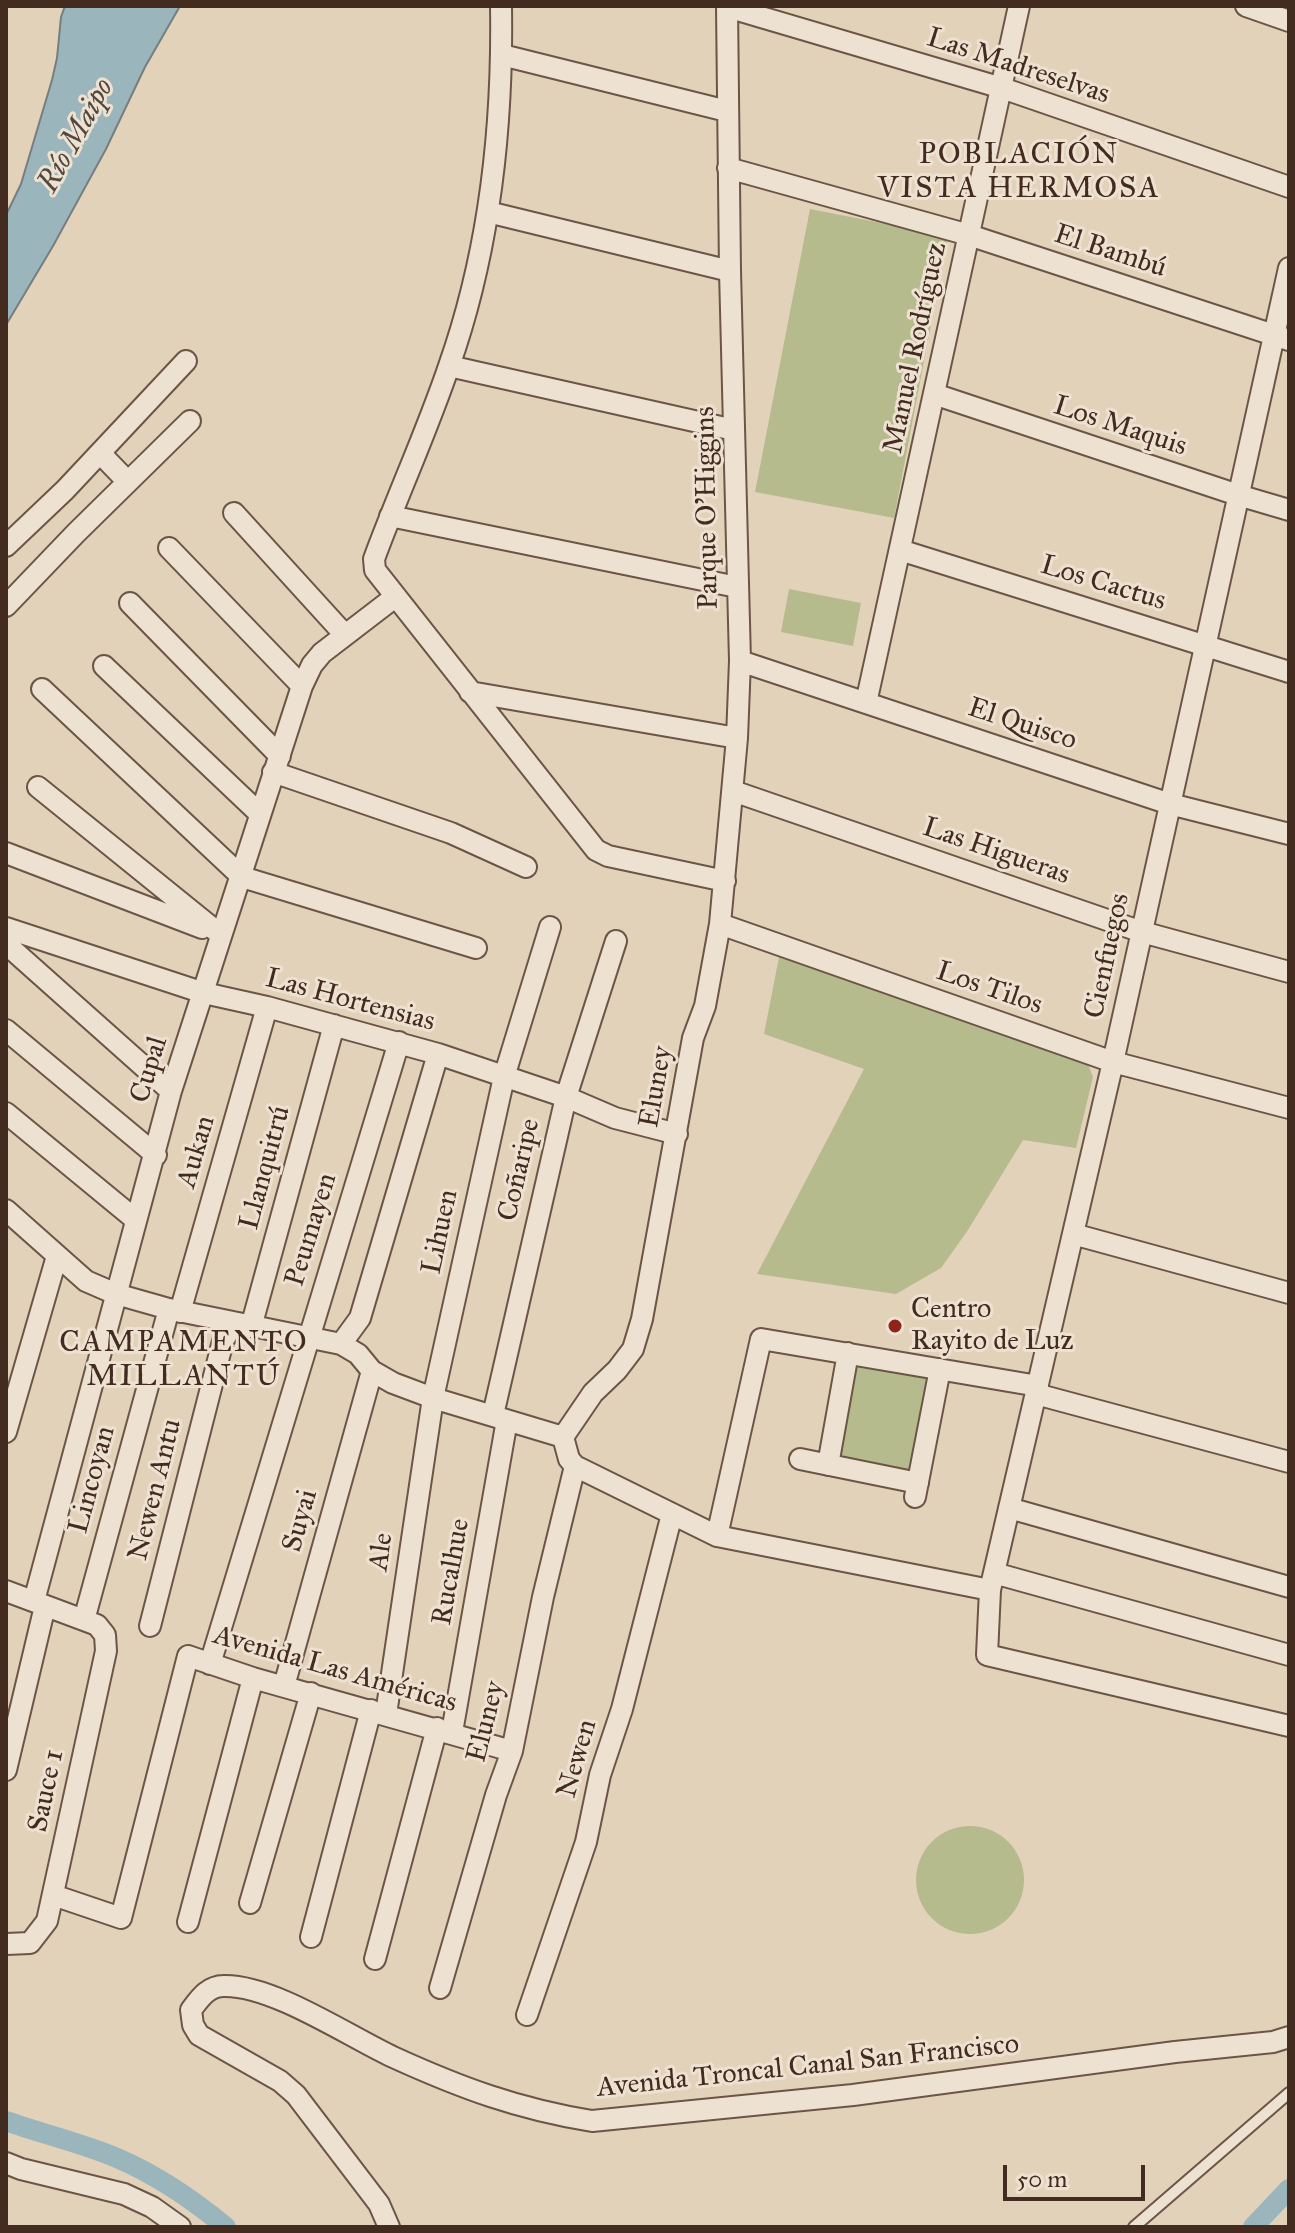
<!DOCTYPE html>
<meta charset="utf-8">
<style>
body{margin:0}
#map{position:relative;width:1295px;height:2233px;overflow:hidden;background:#e3d2ba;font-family:"IM FELL Great Primer",serif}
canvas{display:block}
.frame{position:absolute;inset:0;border:8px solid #432b1f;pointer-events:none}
.scale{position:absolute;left:1003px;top:2165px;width:142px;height:36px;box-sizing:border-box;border:4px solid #432b1f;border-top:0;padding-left:10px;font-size:24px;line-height:28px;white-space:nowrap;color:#432b1f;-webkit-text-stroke:6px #ede2d2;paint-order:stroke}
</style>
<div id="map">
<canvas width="1295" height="2233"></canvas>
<div class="frame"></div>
<div class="scale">50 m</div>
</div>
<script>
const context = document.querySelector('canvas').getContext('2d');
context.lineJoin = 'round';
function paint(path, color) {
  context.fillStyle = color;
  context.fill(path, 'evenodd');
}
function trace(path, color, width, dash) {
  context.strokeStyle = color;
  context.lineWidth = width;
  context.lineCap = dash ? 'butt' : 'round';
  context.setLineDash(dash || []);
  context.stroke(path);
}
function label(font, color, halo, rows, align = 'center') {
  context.font = font + ' "IM FELL Great Primer",serif';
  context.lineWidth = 6;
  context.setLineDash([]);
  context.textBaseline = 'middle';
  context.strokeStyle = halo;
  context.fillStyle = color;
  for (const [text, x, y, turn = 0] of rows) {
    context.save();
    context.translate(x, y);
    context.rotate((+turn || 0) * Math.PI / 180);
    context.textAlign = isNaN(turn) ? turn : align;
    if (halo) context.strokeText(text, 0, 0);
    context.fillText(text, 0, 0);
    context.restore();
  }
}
paint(new Path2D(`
 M810,209L948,236L894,518L755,492Z
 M789,589L861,603L853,646L781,632Z
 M779,957L1088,1064L1093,1077L1076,1148L1023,1140L968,1230L941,1268L896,1294L757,1274L864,1069L764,1034Z
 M854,1367L929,1378L911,1471L838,1457Z
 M916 1880a54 54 0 1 1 108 0a54 54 0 1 1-108 0Z`), '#b6bb8d');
const water = new Path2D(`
 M65,6H180L145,67L106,149L53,246L6,325V215L21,184L52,80L57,58L61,17Z`);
paint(water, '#9ab5bb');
trace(water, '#777e7d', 2);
trace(new Path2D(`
 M6,2121C42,2134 82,2143 117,2158C157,2175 192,2199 226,2227
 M1253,2227L1289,2189`), '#9ab5bb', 20);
const lane = new Path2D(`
 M1134,2227L1289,2093`);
const street = new Path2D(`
 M501,6C503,128 490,250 449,366C427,431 398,494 374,559L375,570L596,850L608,856L725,881
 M1246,6L1289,21
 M727,7L1002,88L1289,187
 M502,55L727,111
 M728,168L969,235L1289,340
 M488,212L730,271
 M1289,268L1113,1062L990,1590L987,1655L1289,1726
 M449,366L734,430
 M934,394L1238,495L1289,510
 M100,453L127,481
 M234,513L345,635
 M390,516L737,587
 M6,546L65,490L186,361
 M169,548L302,686
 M900,550L1289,672
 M130,603L280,756
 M6,606L76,533L190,421
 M740,661L1170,804L1289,834
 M104,666L260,814
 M42,689L242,877L476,948
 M470,692L737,738
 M866,703L1019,6
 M273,772L451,833L526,867
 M38,787L221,935
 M733,791L1142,932L1289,972
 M6,853L202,928
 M720,924L1113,1062L1289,1108
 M6,928L204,993L267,1007L438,1054L566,1097L615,1118L677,1134
 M6,944L171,1091
 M6,1030L156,1155
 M6,1113L136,1220
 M6,1210L86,1281L116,1294L169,1309L341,1344L358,1354L372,1371L393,1383L433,1398L563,1437L569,1459L575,1466L717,1536L990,1590
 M1073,1234L1289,1293
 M180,1312L267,1007
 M251,1327L334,1025
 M341,1344L360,1318L438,1054
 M1036,1394L1289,1462
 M493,1415L566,1097L616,941
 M6,1432L57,1256
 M563,1437L593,1393L617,1370L633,1349L642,1319L693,1038L705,1006L720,924L737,738L740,661L730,271L727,6
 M800,1459L918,1483
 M828,1465L848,1353
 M915,1497L940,1369
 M1009,1508L1289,1587
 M717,1536L761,1339L1038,1386
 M994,1573L1289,1655
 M6,1591L97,1625L105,1635L106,1651L47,1921L30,1943L6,1944
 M34,1601L171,1091L302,686L312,665L322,653L395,597
 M84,1620L169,1309
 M150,1626L223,1341L233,1324
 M210,1664L399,1042
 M284,1686L372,1371
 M386,1714L433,1398L504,1077L550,927
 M452,1732L507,1420
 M6,1770L45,1606
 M53,1895L121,1918L188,1656L253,1678L512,1751
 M250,1903L311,1693
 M188,1922L253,1678
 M311,1937L371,1710
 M375,1959L437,1728
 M440,1988L496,1795L512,1751L543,1597L575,1466
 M527,2015L586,1842L600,1775L622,1709L672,1514
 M6,2163L21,2169L124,2194L152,2207L180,2227
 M389,2227L379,2204L296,2095L280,2081L199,2035L193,2025L191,2010C200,1998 208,1986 224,1986C273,1985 348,2036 393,2057C461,2088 518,2109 592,2121L853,2095L1175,2052L1273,2042L1289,2037`);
trace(lane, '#6b5546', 14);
trace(street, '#6b5546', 24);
trace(lane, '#ede2d2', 10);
trace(street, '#ede2d2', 20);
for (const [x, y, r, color] of [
 [895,1326,8,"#8f2418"]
]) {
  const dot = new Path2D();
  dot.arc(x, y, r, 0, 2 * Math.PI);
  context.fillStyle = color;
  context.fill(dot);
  trace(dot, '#ede2d2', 3);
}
label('28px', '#432b1f', '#ede2d2', [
 ["Las Madreselvas",1018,67,18],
 ["El Bambú",1110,252,18],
 ["Manuel Rodríguez",916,348,-78],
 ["Los Maquis",1120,427,18],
 ["Parque O'Higgins",708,508,-91],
 ["Los Cactus",1103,584,17],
 ["El Quisco",1022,725,18],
 ["Las Higueras",996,852,19],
 ["Cienfuegos",1108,956,-78],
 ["Los Tilos",989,989,19],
 ["Las Hortensias",350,1001,15],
 ["Cupal",150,1070,-73],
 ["Eluney",657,1087,-80],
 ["Aukan",197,1152,-74],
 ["Llanquitrú",266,1168,-75],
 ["Coñaripe",520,1170,-77],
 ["Peumayen",312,1230,-73],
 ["Lihuen",441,1232,-78],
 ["Lincoyan",93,1480,-75],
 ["Newen Antu",156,1490,-76],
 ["Suyai",301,1521,-74],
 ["Ale",382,1552,-82],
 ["Rucalhue",452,1572,-80],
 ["Avenida Las Américas",335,1670,16],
 ["Eluney",487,1722,-76],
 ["Newen",578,1759,-74],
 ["Sauce 1",47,1791,-78],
 ["Avenida Troncal Canal San Francisco",808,2067,-6]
]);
label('28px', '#432b1f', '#ede2d2', [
 ["Centro",911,1310],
 ["Rayito de Luz",911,1342]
], 'left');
label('italic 30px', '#54473e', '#ede2d2', [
 ["Río Maipo",77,136,-61]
]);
context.letterSpacing = '2px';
label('30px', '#432b1f', '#ede2d2', [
 ["POBLACIÓN",1019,156],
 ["VISTA HERMOSA",1019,190],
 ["CAMPAMENTO",184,1344],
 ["MILLANTÚ",184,1378]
]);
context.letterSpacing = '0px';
</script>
